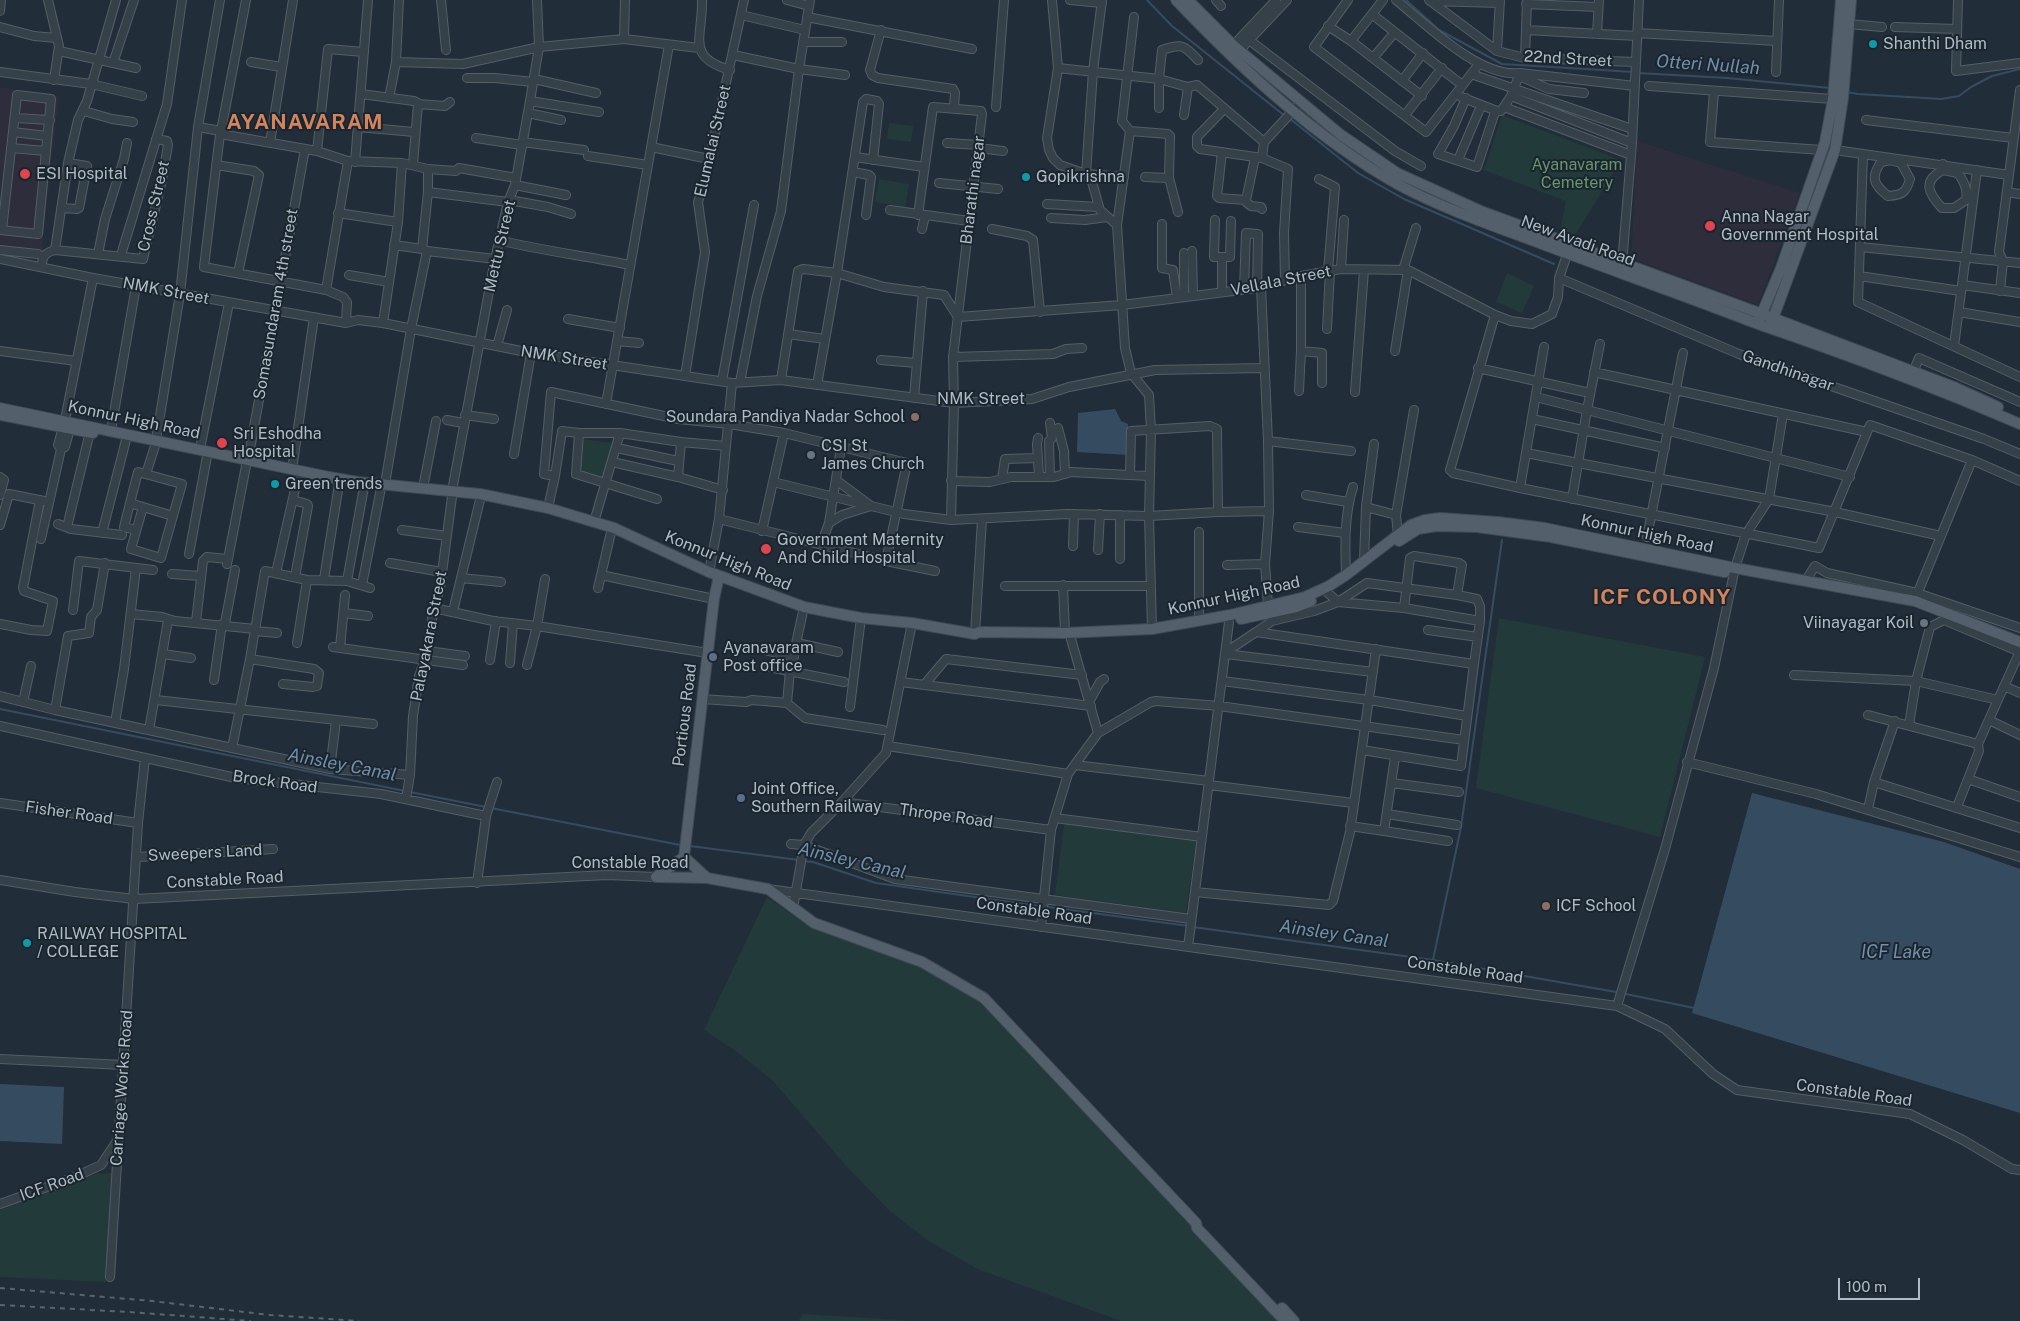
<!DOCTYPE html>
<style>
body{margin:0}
#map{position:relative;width:2020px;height:1321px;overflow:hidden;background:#212e39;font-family:"Public Sans",sans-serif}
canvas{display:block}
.scale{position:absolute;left:1838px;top:1278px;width:82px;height:22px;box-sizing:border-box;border:2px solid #b0bbc6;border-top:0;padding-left:6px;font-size:15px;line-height:18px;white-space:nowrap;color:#b0bbc6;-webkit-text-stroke:4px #1a252e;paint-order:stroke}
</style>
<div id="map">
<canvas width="2020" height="1321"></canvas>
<div class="scale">100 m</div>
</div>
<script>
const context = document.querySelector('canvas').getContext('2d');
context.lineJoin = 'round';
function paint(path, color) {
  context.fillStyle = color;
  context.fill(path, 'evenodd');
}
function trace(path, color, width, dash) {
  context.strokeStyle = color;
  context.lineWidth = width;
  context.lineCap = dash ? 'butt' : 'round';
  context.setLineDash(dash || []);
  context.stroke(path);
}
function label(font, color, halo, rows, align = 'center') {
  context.font = font + ' "Public Sans",sans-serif';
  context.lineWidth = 4;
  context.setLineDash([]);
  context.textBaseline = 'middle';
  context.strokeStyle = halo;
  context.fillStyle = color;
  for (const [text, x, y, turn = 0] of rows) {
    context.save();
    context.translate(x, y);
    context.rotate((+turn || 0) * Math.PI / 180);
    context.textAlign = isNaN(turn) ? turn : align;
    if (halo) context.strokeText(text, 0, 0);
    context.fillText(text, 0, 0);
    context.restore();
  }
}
paint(new Path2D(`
 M0,87L59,96L41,257L0,253Z
 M1637,141L1800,193L1758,305L1631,258Z`), '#2d2d3b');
paint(new Path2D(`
 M1502,115L1621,160L1574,237L1560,231L1566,201L1484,170Z
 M889,123L913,126L911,142L887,139Z
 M879,179L909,184L905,207L875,202Z
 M1507,273L1534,286L1522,313L1496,302Z
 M582,439L613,443L603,478L579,472Z
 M1499,618L1705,657L1660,837L1476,788Z
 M1065,818L1197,836L1186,913L1055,895Z
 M767,897L813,929L920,966L982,1002L1281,1321H1121L980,1270L930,1242L890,1211L849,1169L772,1080L736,1051L704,1030Z
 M112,1173L106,1282L0,1277V1210L96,1174Z
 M803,1314L914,1321H798Z`), '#233a3a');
paint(new Path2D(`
 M1115,409L1121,421L1128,424L1129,455L1077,452L1078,413Z
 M1752,793L1944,842L2020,869V1113L1692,1013Z
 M0,1084L64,1087L62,1144L0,1141Z`), '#354c60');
trace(new Path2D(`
 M1147,0L1172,26L1285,116
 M1406,0L1439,30L1502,64L1634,72
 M1638,73L1727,78L1830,88
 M1847,92L1858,94L1941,99L1959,96L1971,87L1992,76L2020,69
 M1289,118L1358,173L1404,199L1554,264
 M0,709L405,791
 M410,792L486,807
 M491,808L680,845
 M690,846L799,860
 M803,861L813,862L876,883L1038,906
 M1048,907L1189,926
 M1193,927L1433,960L1616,992
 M1433,960L1461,827L1502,540
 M1626,994L1694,1008`), '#354c60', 2);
const minor = new Path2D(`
 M48,0L59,46L54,80
 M441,0L446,50
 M702,0C703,37 685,57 730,70
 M787,0L809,6
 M1052,0L1058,68L1047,138L1049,150L1053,158L1060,165L1086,174L1124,177
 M1070,0L1102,3
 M1102,0L1093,71L1086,174L1092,182L1100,210L1117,225L1125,348L1131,373L1149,395L1151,430L1149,516L1152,629
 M1216,0L1221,6
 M1348,0L1314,47L1426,132L1479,64
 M1396,0C1426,24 1479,78 1520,73L1635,86
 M1429,0L1497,51L1525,58L1636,62
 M1958,0L1956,71L2020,63
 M1430,1L1500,3
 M1526,4L1598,7
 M0,11L1,0
 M741,15L805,30
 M1373,15L1462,85
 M807,17L972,49
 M1848,24L1882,27
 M1328,26L1351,41L1422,96
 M0,27L34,36L56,38
 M1895,27L1957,29
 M881,30L870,70L872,75L878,78L953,89L955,93L954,108
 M1526,30L1637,36
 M1637,33L1777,41
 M1597,34L1599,0
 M624,39L625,0
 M1249,40L1395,151L1421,166
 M1351,41L1383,0
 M803,42H842
 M1230,49L1276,0
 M59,51L136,68
 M1497,51L1500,0
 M1237,53L1287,0
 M733,55L799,69L845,75
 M1373,58L1395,32
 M1525,58L1527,0
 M251,62L281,67
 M396,62L463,64L539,47L624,39L699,48
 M113,63L134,0
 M1058,68L1159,79L1188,87L1197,85L1264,142
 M0,72L91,84L142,96
 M1776,72L1779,0
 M1471,74L1632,129
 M1519,76L1549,89L1584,93
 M467,78H495L533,82
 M534,79L596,93
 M1402,81L1423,53
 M1649,86L1833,99
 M1714,92L1710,142L1822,150
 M361,94L414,101L418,103
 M1511,96L1632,143
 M1461,97L1497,111
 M389,98L396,62L399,0
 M1466,98L1454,126L1438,154L1477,167L1494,115L1497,111H1501L1511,96L1520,73
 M530,101L599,112
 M996,107L1004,0
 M1504,107L1631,155
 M1159,108V79L1162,50C1182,43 1184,45 1198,60
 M1224,109L1197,137V146L1200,149L1262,158L1288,169L1284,233L1285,280
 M84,111L112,119L133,122
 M528,113L561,120
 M1184,115L1188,87
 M1405,115L1442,68
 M15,118L50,120
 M1866,120L2013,138
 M198,127L221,131L220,134L317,151L348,161L402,163L428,169V192L422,249
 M358,127L414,132
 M221,131L246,0
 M1130,131L1168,134L1170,136L1169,178L1178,212
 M13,132L47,136
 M220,134L204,267L326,290L343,297L347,302L346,323
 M476,138L522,145
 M522,142L584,150
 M270,143L293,0
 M947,143L979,145
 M651,147L709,159
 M11,148L46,151
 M978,148L1003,151
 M1835,150L2009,175
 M317,151L328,49L364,52
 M1222,152L1217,196L1219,198L1246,200V202L1251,206L1261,207L1262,209
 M1863,154L1858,302L2020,377
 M588,156L648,165
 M855,157L924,167
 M1262,158L1264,142L1301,102
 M1891,158V160L1881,162C1870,178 1874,185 1888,196C1902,195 1906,193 1910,179L1901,163L1893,161
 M1458,160L1481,106
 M355,162L368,0
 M216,165L254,171L259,175L238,273
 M413,165L418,104L445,106L450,102
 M428,169L456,171L459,168L516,178
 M1943,170C1922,181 1928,193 1942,208H1954L1966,200C1968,189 1964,182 1958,173L1943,170V164
 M853,172L869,175L871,177L866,215
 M1145,177L1169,178
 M1319,179L1335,187L1328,271
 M939,183L998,189
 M515,185L566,195
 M428,192L508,202
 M2007,192L2020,194
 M509,200L548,207L571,214
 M1246,200L1255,158
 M1047,204L1098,207
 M62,208L77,209L79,208L87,166L68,163
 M890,210L969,221
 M338,213L398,222
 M918,215L933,107L981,111L982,114L953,357L954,403L951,520
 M1051,218L1085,220L1107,217
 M1215,220L1214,257H1230L1231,221
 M1162,224V268L1173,270L1177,298
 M1117,225L1130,131L1122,121L1134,17
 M922,229L925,216
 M992,229L1027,236L1033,240L1040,312
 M0,230L38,234L51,99L17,95L2,230
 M499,240C542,251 587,256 630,265
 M394,245L422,249L427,251L495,259
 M1860,247L2020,263
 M0,250L38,254
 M55,250L68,163L78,120L87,101L116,0
 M1192,251L1193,295
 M1184,253V297
 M98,254L105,219L124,159L127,143
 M121,255L167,104L182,0
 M0,259L93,278L346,323L358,320L383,323L531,353L732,383L781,380L954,403L1032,399L1069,387L1155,370L1264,368
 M1622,264L1632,143L1639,0
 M41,267C43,256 44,253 55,250L143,259L162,180L168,145L167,141L156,139
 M1341,269L1344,220
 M1403,270L1416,228
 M349,275L389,282
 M1859,276L1961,291
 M1559,278L1739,354L1984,439L2020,454
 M1962,285L2020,293
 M1261,287L1268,441L1269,511L1265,564L1268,605
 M1244,289L1246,233L1258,234L1257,288
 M326,290L348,161
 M2000,291L2003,261L1999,252L2020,90
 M1222,292V257
 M1959,312L2020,322
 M1495,315L1450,470L1453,473L1520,488L1819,548L1870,425L1972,460L2020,481
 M958,317L1122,305L1257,288L1301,276L1341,269L1408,270L1495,315L1511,321L1532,324L1552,314L1558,297L1559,278L1569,249
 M568,319L620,328
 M383,323L398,222L402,163
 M1327,329L1330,271
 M788,334L825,339
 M617,341L639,343
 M497,346L507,310
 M1954,346L1977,170
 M0,351L76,361
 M1301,351L1322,353V383
 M1395,351L1408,270
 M953,357L1053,354L1066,349L1082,348
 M881,360L917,363
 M1478,368L1590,393
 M1594,372L1867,432
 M1913,372L1919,358L2020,402
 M685,376L705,252L698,202L704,184L744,0
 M781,380L798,271L803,269L837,273L884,287L944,295L958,317
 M722,381L754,205
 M740,382L757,296L781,211L799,69L810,0
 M817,385L837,273L863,102L866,99L877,101L879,104L873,160
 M1299,391L1301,351V276
 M1355,392L1364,270
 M1536,397L1850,477
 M914,398L923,291
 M606,404L669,45
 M465,415L494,419
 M1532,419L1665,448
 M447,420L463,423
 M1058,428L1064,451L1065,474
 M111,430L136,286
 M579,433L576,474L657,499
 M1038,438L1037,444L1039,477
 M1268,441L1351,451
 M617,448L678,461
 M61,449L65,447L71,425
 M200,449L229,303
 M1526,453L1835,512L1941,536
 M514,454L531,353
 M248,460L305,149
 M612,462L678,477L723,490
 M292,470L314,317
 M138,472L182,484L161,558L131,549L143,507L130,503Z
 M146,474L155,446L180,294L198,127L220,0
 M1130,475L1131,431L1210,426L1217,429L1218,512
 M555,476L544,474L551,392L678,419L729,424L784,433L907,463L886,561
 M0,477L4,480L0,495
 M678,477L681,442
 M1050,477L1049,441L1052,438L1050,423
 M1002,479L1005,459L1038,458
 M951,481L990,482L1011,477H1054L1071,472L1149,476
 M773,482L871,506L836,480
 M385,484L411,329L427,251
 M423,488L436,421
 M1520,488L1544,347
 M452,491L495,259L508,202L515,185L530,101L539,47L537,0
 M1306,495L1348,502
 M1572,499L1587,410L1600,344
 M293,500L307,504L308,506L295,577
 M130,503L124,527L136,530
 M143,507L173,516
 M1366,507L1396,515
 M548,508L555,476L562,431L579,433H620L681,442L726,446
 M1120,515V559
 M719,519L886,561L935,571
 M594,522L620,433
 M829,523L841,447
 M58,524L71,529L122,535
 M0,525L9,494L44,501
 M67,527L90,432
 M1298,527L1345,533
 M402,530L447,536
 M762,531L784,433
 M102,533L126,440
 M1398,535L1396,515L1414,410
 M1647,537L1683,353
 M41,539L61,449L58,445L65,420L93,278
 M821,545L829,523L842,515L871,506L904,514L951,520L1067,514L1149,516L1218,512L1269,511
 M1073,546L1074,514
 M1098,550L1100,514
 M189,554L208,451
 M1364,560L1366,507L1374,444
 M390,563L442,572
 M227,564L246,466
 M1227,565L1265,564
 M709,572L719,519L732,383
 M276,573L298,476
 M172,574L201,576
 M601,575L714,599
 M1346,575C1345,545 1344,516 1353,487
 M461,578L501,582
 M324,579L339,484
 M1806,580L1815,566L1827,573L1917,593L2020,628
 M347,581L364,487
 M362,585L381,488
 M1063,585L1065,633
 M1005,586H1151
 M598,588L612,528
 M1916,597L1972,460
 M434,608L493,621L537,626L708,653
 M1404,608L1410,558L1414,556L1459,563L1462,565L1457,595
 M73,610L79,561L153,570
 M453,611L480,500
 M344,613L368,616
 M131,614L162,617L175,621L255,629
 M1199,620V532
 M196,622L203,561L207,557L228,559
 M0,624L31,630L47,631L53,601L24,591L23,588L40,500
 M1428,630L1478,637
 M255,631L277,633
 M1256,632L1272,621L1314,611L1338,602L1367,583L1457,595L1477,599L1480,606V621
 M975,634L982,519
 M297,643L307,580
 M797,643L838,652
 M333,647L463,665
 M340,648L345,595
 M756,648L794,657
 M427,651L465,656
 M1226,652L1256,632L1474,664L1480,621L1404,608L1338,602L1328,593
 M163,654L191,658
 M1226,654L1373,672
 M250,659L314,669L319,673L317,686L313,687L283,684
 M490,660L496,621
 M510,663L513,623
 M527,665L537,626L545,579
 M769,667L844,682
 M1794,675L1916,681L1909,725
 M214,680L222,624L225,623L235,570
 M1222,681L1369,700L1467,716
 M901,682L1091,706
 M924,685L946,659L1082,675
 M2004,686L2020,693
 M0,696L55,710L330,769L410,775
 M702,699L746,702L752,700L787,703L805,718L883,730
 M156,700L373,724
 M1998,700L1916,681L1930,627L1944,620L2020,652
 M23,702L31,666
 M1089,702L1100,682L1104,679
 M787,703L790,671L804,607
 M850,707L861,618
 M55,710L68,636L89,633L91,617L97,610L105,563
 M1868,715L1978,744
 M1989,720L2020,735
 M115,723L124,669L136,568
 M0,726L236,778L381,794L486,816L477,883
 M149,730L168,620
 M1098,733L1151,702L1156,701L1219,706L1464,740
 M888,746L1068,774
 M232,748L250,659L265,571L307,580L347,581L370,588
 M1362,750L1461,766L1474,664
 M1687,762L1816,794L2020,857
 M1075,765L1209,781
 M330,769L336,721
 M1968,779L2020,797
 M1874,782L2020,828
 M1392,783L1459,792
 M1209,785L1353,803
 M406,799L410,775L413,716L419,676L425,660L434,608L440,588L452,497
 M842,802L1051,830
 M0,803L138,823
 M1957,807L1979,751L1978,744L2020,651
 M1868,809L1874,782L1895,721
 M1387,814L1457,825
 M486,816L497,782
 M1055,818L1202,837
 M1350,826L1384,831L1395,757
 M1384,831L1448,841
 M791,844L804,845L895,879L1191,919
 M137,857L273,849
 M0,880L75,892L134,899L607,875L656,877
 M768,889L1617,1006L1665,1029L1713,1074L1737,1090L1910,1114L1963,1140L2012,1169L2020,1170
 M1195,892L1329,905L1333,901L1350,832L1376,649
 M793,908L804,845L811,833L842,802L886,753L912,623
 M1041,927L1051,830L1068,774L1098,733L1071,639
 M1188,947L1229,622
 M1617,1006L1665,849L1714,668L1735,568L1746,534L1769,499L1783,414
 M0,1059L124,1065
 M0,1204L75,1177L101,1165L117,1141
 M110,1277L138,823L145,758`);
const major = new Path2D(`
 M1176,0C1242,69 1315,138 1399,185C1444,209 1494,226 1542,244C1614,271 1686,296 1758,324C1846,354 1934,387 2020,424
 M1188,0L1233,45L1341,135L1397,173L1483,212L1762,314L1954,387L1998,407
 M1760,318L1781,268L1825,142L1833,99L1841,0
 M1771,324L1835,150L1843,98L1851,0
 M0,408L329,477L358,482L480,494L548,508L614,528L709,572L804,607L861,618L912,623L975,634L979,632L1065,633L1152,629L1230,615L1305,597L1329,586L1346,575L1411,525L1425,520L1440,518L1498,522L1545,528L1735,568L1915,601L2020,642
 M0,415L93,433
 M1399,541L1418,529L1437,526L1477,527L1551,537L1725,572
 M1241,619L1296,607L1311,601
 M684,857L707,878
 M656,877L707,878L768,889L814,923L922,962L984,998L1196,1223L1197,1228L1285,1321
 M656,877L684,857L714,599L719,576
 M1282,1308L1294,1321`);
trace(minor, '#535e67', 10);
trace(major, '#3e4953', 12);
trace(minor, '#354049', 8);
trace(major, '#535f6a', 10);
trace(new Path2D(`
 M0,1288L152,1301L270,1315L359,1321
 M0,1305L129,1312L251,1321`), '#576471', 2, [5, 5]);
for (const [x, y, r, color] of [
 [1873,44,5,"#0f9aa8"],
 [25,174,6,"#e0444e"],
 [1026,177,5,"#0f9aa8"],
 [1710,226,6,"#e0444e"],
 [915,417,5,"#8d6e63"],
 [222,443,6,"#e0444e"],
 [811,455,5,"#6b7280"],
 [275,484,5,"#0f9aa8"],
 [766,549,6,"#e0444e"],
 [1924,623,5,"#6b7280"],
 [713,657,5,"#5c6f8a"],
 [741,798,5,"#5c6f8a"],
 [1546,906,5,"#8d6e63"],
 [27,943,5,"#0f9aa8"]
]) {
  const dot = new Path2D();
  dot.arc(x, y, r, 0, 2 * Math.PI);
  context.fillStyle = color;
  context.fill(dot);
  trace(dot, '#1a252e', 2);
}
label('16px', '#b0bbc6', '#1a252e', [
 ["Shanthi Dham",1883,44],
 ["ESI Hospital",36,174],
 ["Gopikrishna",1036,177],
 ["Anna Nagar",1721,217],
 ["Government Hospital",1721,235],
 ["Soundara Pandiya Nadar School",905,417,"right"],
 ["Sri Eshodha",233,434],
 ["Hospital",233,452],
 ["CSI St",821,446],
 ["James Church",821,464],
 ["Green trends",285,484],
 ["Government Maternity",777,540],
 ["And Child Hospital",777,558],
 ["Viinayagar Koil",1914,623,"right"],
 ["Ayanavaram",723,648],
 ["Post office",723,666],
 ["Joint Office,",751,789],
 ["Southern Railway",751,807],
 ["ICF School",1556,906],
 ["RAILWAY HOSPITAL",37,934],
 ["/ COLLEGE",37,952]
], 'left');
label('16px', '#b0bbc6', '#1a252e', [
 ["22nd Street",1568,59,3],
 ["Elumalai Street",713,141,-77],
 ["Bharathi nagar",973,190,-83],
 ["Cross Street",154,206,-77],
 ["New Avadi Road",1578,241,20],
 ["Mettu Street",500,246,-77],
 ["Vellala Street",1281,281,-11],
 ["NMK Street",166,291,11],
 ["Somasundaram 4th street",276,304,-80],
 ["NMK Street",564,358,9],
 ["Gandhinagar",1788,371,19],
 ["NMK Street",981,399],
 ["Konnur High Road",134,420,12],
 ["Konnur High Road",1647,534,12],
 ["Konnur High Road",728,561,22],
 ["Konnur High Road",1234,596,-12],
 ["Palayakara Street",429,636,-79],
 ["Portious Road",685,715,-83],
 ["Brock Road",275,782,8],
 ["Fisher Road",69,813,8],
 ["Thrope Road",946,816,8],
 ["Sweepers Land",205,853,-3],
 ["Constable Road",630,863],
 ["Constable Road",225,880,-3],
 ["Constable Road",1034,911,8],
 ["Constable Road",1465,970,8],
 ["Carriage Works Road",122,1088,-86],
 ["Constable Road",1854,1093,8],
 ["ICF Road",52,1185,-20]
]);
label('16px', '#67966d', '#1a252e', [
 ["Ayanavaram",1577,165],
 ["Cemetery",1577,183]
]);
label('italic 18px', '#708faa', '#1a252e', [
 ["Otteri Nullah",1708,65,4],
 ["Ainsley Canal",342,765,11],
 ["Ainsley Canal",852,861,13],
 ["Ainsley Canal",1334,934,8],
 ["ICF Lake",1896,952]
]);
context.letterSpacing = '1px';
label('bold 21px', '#d3845d', '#1a252e', [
 ["AYANAVARAM",305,123],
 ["ICF COLONY",1662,598]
]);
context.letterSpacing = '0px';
</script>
